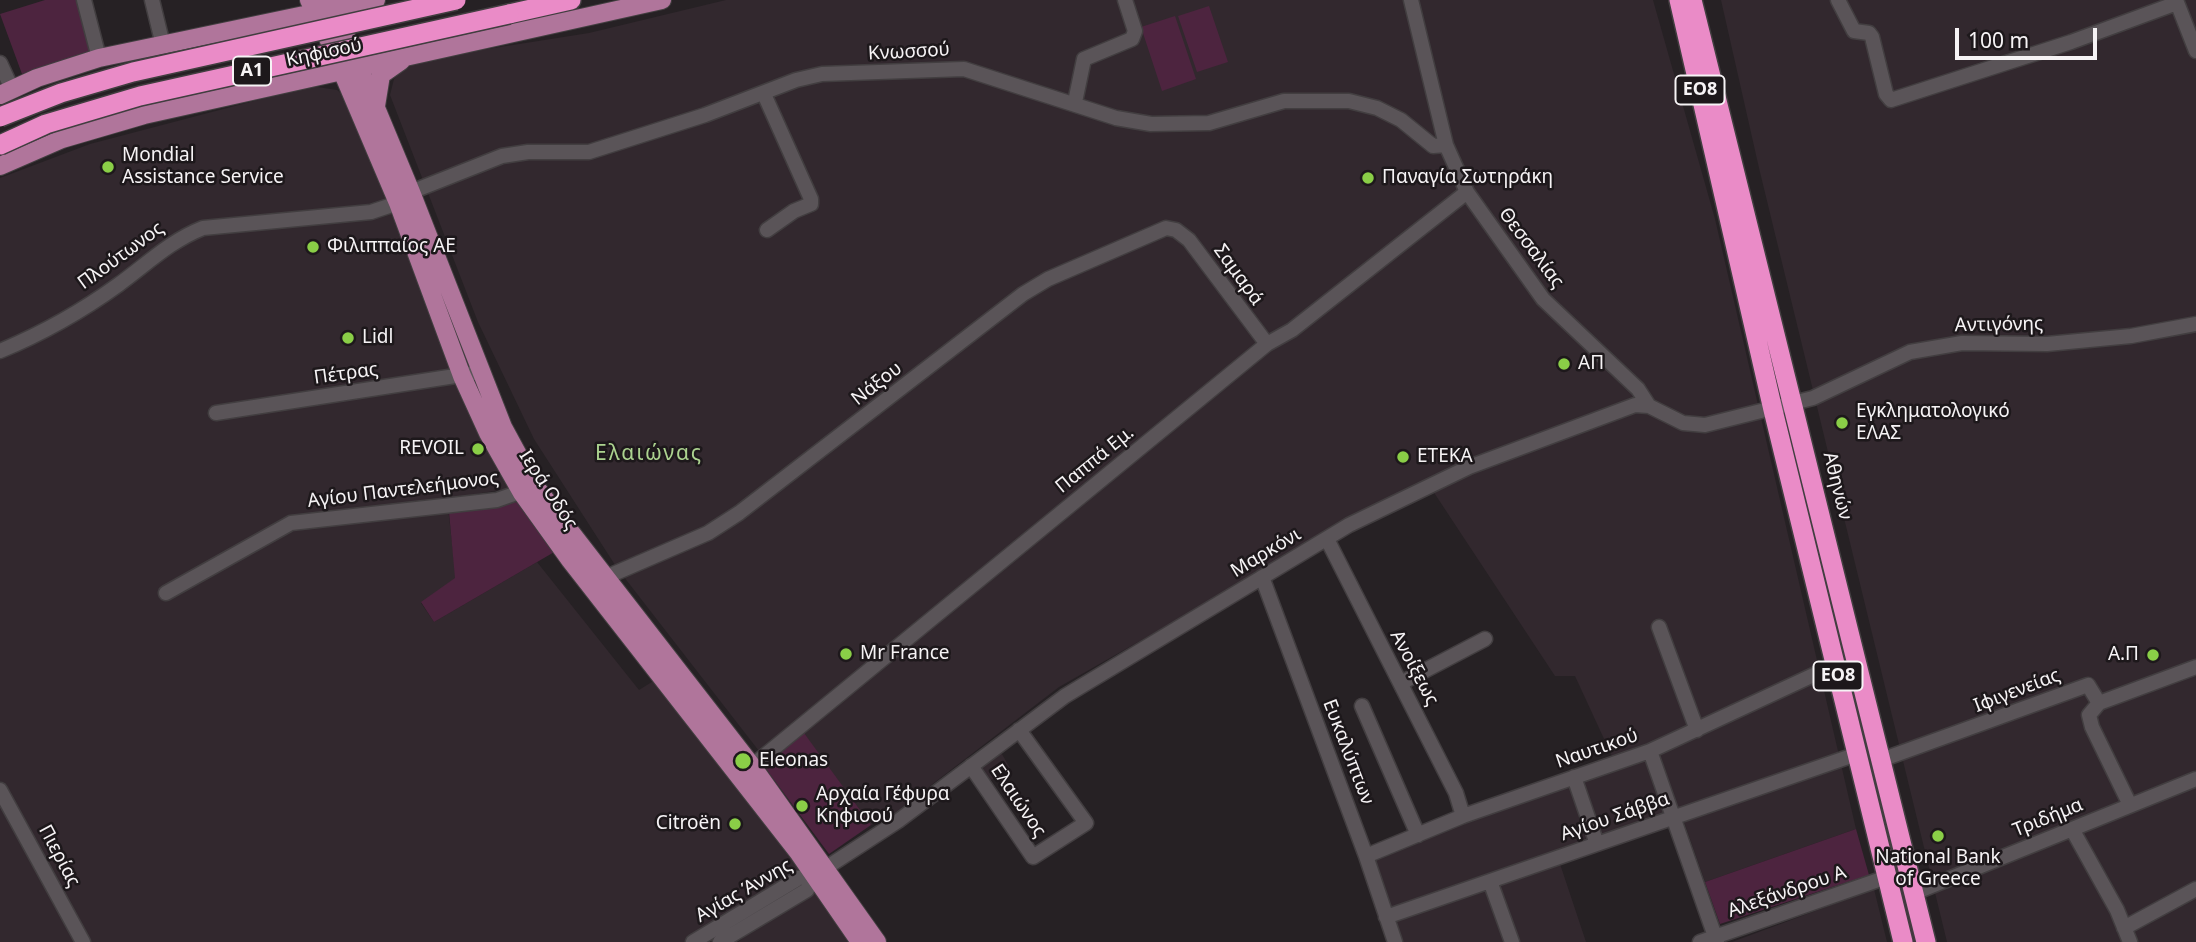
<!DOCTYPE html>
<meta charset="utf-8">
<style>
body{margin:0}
#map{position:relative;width:2196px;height:942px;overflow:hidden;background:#262124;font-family:"Noto Sans",sans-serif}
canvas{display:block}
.scale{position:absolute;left:1955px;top:28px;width:142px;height:32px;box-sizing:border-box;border:4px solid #f6f3f5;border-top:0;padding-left:9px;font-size:21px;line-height:24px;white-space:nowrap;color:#f6f3f5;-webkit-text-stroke:5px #1d181b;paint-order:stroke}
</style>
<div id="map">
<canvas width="2196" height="942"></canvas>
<div class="scale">100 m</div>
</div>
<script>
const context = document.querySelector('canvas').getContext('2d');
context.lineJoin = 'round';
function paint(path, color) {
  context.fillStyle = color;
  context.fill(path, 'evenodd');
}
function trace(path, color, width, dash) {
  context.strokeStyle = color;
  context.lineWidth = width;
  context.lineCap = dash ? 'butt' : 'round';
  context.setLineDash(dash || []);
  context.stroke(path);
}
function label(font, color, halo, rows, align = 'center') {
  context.font = font + ' "Noto Sans",sans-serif';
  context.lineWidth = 5;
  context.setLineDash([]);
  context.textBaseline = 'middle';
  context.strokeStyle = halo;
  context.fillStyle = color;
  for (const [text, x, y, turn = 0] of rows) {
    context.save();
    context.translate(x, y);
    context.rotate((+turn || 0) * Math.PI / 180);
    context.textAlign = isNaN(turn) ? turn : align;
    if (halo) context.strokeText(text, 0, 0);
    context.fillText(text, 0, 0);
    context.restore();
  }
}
paint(new Path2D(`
 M726,0H1653L1715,219L1856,829L1705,882L1683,819L1559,861L1586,942H1400L1371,858L1617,767L1575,676H1555L1427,482L1320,534L1263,571L1059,687L887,819L871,825L795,722L759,751L617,568L534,439L478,322L390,95L394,79L404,67L418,60L589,33Z
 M1721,0H2196V942H1947L1759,168Z
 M311,86L337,90L356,105L511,488L447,499L456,578L421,603L434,622L537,562L639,690L655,680L801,868L684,942H0V178L90,144Z
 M999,749L1010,768L985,784L974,768Z
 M816,887L853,942H738L751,931Z
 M1874,889L1887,942H1732Z`), '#32282e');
paint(new Path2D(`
 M45,0H77L90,51L22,74L0,14Z
 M1209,6L1228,62L1197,72L1178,16Z
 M1175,16L1196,79L1162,91L1141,27Z
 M1790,431L1920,942H1912L1787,432Z
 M520,501L556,551L434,622L421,602L455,578L449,512L498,507Z
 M804,733L871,825L829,854L763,765Z
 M1856,829L1869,875L1720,924L1705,882Z`), '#4d243f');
const minor = new Path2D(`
 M84,0L99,58
 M152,0L163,45
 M1411,0L1446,145L1467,192L1543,299L1638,389L1649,406
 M1838,0L1854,31L1869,33L1872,37L1886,94L1891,100L2071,42L2177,3
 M2176,0L2196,51
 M0,63L12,89
 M764,94L811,199V204L794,211L767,230
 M1075,102L1084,59L1132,39L1135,31L1125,0
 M411,192L502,156L528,152H589L705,115L796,80L822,74L964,69L1116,118L1151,124L1209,123L1284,101H1349L1377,108L1401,120L1433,146L1446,145
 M0,351C41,334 82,311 118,285C147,264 170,241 203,228L371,212L398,203
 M216,413L481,372
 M1327,539L1456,793L1463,816
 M1262,577L1366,856L1395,942
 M604,578L708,533L739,513L1023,294L1048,279L1166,228L1176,230L1189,240L1267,344
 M166,593L291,523L497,500L531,488
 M1659,627L1697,730
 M1401,683L1485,639
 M2099,703L2089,715L2092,727L2130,805
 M1362,706L1418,835
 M1650,751L1717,942
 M1881,760L2088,685L2099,703L2196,667
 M752,766L1267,344L1292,330L1467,192
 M971,766L1033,857L1086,823L1019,730
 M1574,777L1597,844
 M0,790L83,942
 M2072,829L2117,910L2130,942
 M1366,856L1463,816L1650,751L1835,665
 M1490,881L1512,942
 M1914,893L2196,779
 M1386,917L1857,754
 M2124,928L2196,889
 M693,942L799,878L815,875L898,821L1065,696L1349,525L1469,467L1635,405L1649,406L1683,423L1705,425L1813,398L1910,352L1962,343L2047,344L2131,336L2196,324
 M720,942L807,890L815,875
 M1700,942L1887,877`);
const major = new Path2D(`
 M309,0L327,36L398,203L462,376L488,433L522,493L570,560L798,852L860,942
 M328,0L344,31L411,192L503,427L535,486L752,766L877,942
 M0,95L37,78L99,58L376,0
 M376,106L381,75L401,61
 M0,166L62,139L144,115L662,0`);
const highway = new Path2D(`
 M1679,0L1773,410L1903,942
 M1692,0L1926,942
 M509,14L571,0`);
trace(minor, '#423e40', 17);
trace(major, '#423e40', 20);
trace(highway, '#423e40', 22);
trace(minor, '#5a5458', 14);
trace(major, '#b0759b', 18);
trace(highway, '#ea8bc7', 19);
const highwayBridge = new Path2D(`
 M0,117L61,93L133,72L456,0
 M0,145L46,124L140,96L509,14`);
trace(highwayBridge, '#423e40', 22, []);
trace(highwayBridge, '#ea8bc7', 19);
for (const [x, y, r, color] of [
 [108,167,7,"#8ace47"],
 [1368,178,7,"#8ace47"],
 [313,247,7,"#8ace47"],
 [348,338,7,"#8ace47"],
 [1564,364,7,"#8ace47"],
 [1842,423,7,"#8ace47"],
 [478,449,7,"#8ace47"],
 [1403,457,7,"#8ace47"],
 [846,654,7,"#8ace47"],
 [2153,655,7,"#8ace47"],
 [743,761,9,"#8ace47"],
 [802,806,7,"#8ace47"],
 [735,824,7,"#8ace47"],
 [1938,836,7,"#8ace47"]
]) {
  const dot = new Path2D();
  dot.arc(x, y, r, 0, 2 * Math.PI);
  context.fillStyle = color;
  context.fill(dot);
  trace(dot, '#1d181b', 2.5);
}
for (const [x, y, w] of [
 [252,71,38],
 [1700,90,49],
 [1838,676,49]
]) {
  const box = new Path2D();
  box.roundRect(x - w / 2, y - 14.5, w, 29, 5);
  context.fillStyle = '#1d181b';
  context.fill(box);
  trace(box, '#f6f3f5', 2);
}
label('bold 18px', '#f6f3f5', null, [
 ["Α1",252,71],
 ["ΕΟ8",1700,90],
 ["ΕΟ8",1838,676]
]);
label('19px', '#f6f3f5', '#1d181b', [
 ["Κνωσσού",909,52,-3],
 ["Κηφισού",324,53,-12],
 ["Θεσσαλίας",1531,248,53],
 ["Πλούτωνος",121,256,-36],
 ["Σαμαρά",1238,275,54],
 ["Αντιγόνης",1999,325,-1],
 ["Πέτρας",346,374,-8],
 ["Νάξου",877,384,-38],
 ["Παππά Εμ.",1095,460,-39],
 ["Αθηνών",1837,486,76],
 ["Αγίου Παντελεήμονος",403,490,-7],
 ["Ιερά Οδός",548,490,57],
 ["Μαρκόνι",1266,553,-31],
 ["Ανοίξεως",1414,668,62],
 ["Ιφιγενείας",2017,691,-21],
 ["Ναυτικού",1597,749,-19],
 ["Ευκαλύπτων",1348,752,69],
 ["Ελαιώνος",1018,801,56],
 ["Αγίου Σάββα",1615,817,-19],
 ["Τριδήμα",2048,818,-22],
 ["Πιερίας",59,856,62],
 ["Αγίας Άννης",744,891,-30],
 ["Αλεξάνδρου Α",1787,892,-19]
]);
label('19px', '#f6f3f5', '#1d181b', [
 ["Mondial",122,156],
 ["Assistance Service",122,178],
 ["Παναγία Σωτηράκη",1382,178],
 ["Φιλιππαίος ΑΕ",327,247],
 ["Lidl",362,338],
 ["ΑΠ",1578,364],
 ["Εγκληματολογικό",1856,412],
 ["ΕΛΑΣ",1856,434],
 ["REVOIL",464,449,"right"],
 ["ΕΤΕΚΑ",1417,457],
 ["Mr France",860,654],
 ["Α.Π",2139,655,"right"],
 ["Eleonas",759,761],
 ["Αρχαία Γέφυρα",816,795],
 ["Κηφισού",816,817],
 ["Citroën",721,824,"right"],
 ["National Bank",1938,858,"center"],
 ["of Greece",1938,880,"center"]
], 'left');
context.letterSpacing = '2px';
label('21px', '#acd38f', '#1d181b', [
 ["Ελαιώνας",649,454]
]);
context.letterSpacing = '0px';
</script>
